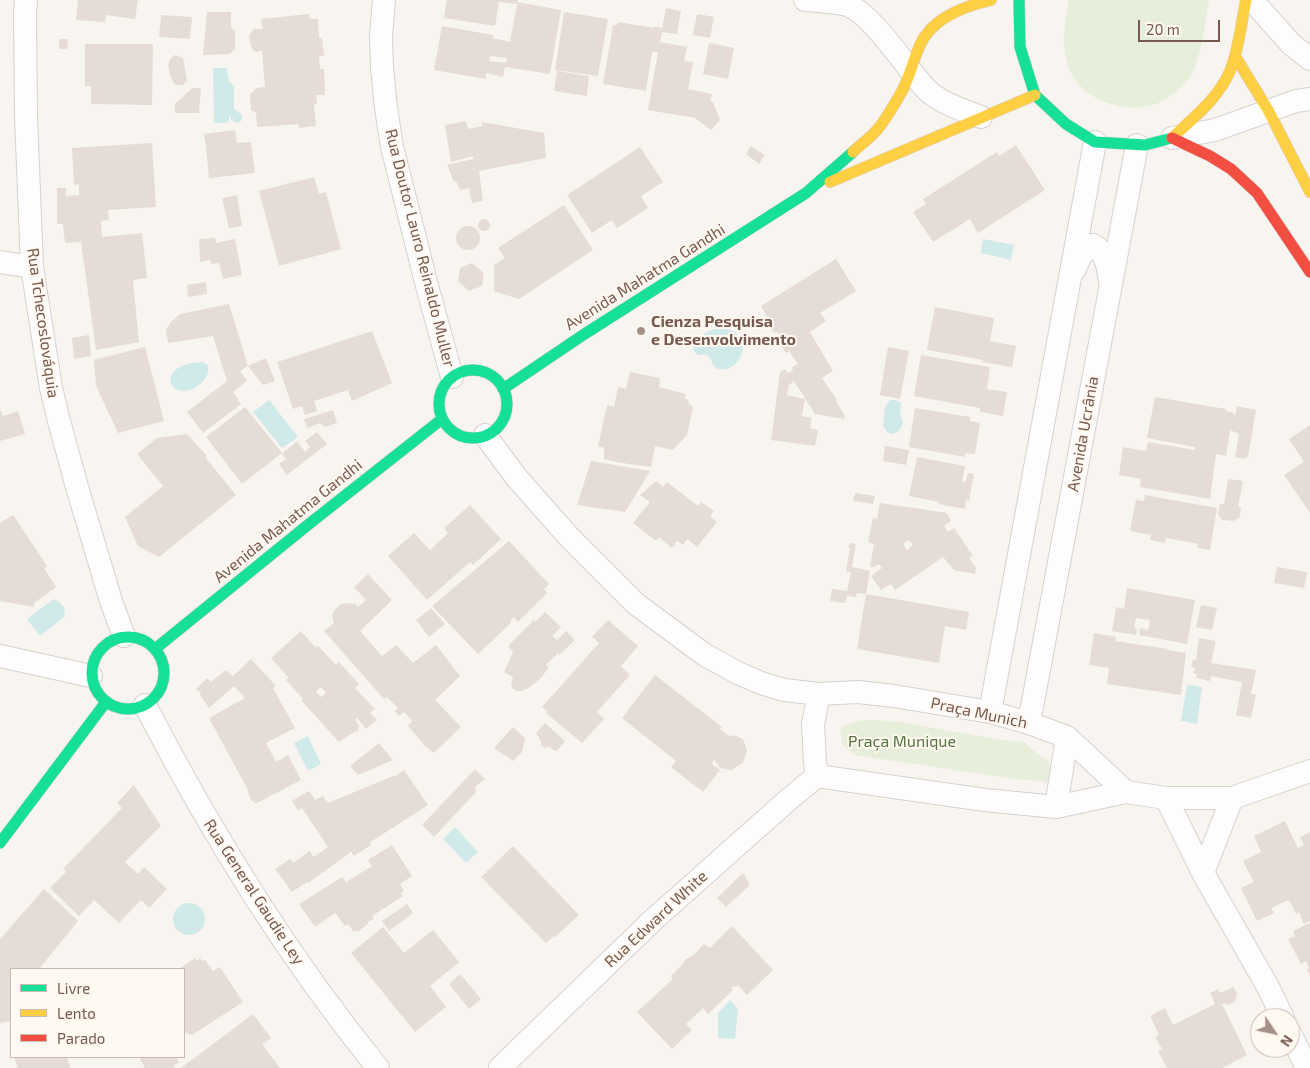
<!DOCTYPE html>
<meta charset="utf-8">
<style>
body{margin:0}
#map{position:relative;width:1310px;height:1068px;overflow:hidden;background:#f8f4ef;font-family:"Exo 2",sans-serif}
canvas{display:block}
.legend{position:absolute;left:10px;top:968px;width:175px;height:90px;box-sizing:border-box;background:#fff9f2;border:1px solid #c9b9b0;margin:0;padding:6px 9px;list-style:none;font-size:15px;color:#78594e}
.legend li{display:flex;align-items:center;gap:10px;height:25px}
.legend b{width:25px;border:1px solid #c9b9b0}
.north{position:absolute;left:1250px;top:1008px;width:50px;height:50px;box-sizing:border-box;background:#fff9f2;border:1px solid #c9b9b0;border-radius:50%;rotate:124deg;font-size:14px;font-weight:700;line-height:20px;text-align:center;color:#78594e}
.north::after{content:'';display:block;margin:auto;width:18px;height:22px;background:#a58f86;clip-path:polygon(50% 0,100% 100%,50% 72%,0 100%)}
.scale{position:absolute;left:1138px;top:20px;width:82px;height:22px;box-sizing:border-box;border:2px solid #78594e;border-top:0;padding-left:6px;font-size:15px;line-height:18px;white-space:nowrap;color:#78594e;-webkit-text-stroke:4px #fff9f2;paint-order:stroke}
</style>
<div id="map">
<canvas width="1310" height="1068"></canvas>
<ul class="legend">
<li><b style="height:6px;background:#16e098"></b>Livre</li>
<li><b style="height:6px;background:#ffcf43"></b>Lento</li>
<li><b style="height:6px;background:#f24e42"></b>Parado</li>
</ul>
<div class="north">N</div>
<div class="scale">20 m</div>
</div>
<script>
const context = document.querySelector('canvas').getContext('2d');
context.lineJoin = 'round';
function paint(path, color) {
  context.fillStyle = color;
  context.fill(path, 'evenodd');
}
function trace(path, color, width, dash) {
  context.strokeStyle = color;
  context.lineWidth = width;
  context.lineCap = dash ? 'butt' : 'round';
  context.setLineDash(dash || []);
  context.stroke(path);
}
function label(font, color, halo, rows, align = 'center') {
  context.font = font + ' "Exo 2",sans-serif';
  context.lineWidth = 4;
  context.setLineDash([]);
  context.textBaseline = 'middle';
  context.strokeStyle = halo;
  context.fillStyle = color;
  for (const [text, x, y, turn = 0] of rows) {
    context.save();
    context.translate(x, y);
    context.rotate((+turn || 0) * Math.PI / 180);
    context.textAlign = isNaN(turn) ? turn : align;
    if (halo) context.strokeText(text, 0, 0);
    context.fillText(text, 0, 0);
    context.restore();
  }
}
paint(new Path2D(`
 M1069,0H1209C1205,22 1202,60 1189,78C1182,88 1165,102 1153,105C1122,113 1081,100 1069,68C1060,45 1065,24 1069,0Z
 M873,720L900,722L1007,741L1023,742L1052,765L1056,783L1008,778L854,755L843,745L840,731C847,720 861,721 873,720Z`), '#e7efda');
paint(new Path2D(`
 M213,68H227L229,82L234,86V109L242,115V120L238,123L231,120L230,116H229V120L226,123H214Z
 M983,239L1014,245L1011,260L981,253Z
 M721,328C753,330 745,367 725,369C708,371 715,357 706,355C703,354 701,355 698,355L693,350C696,337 708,329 721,328Z
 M203,362L208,365C210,372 206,378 201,383C174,409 148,364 203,362Z
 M269,400L298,437L282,448L253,412Z
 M890,400H896L901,403L900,414L903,422C900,435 888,439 883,425L885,407Z
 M54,599L59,602L65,609L64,617L40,636L27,619Z
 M1187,685L1202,687L1197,724L1181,721Z
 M308,736L321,764L308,771L294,743Z
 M455,827L478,852L466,863L443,839Z
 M173 919a16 16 0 1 1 32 0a16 16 0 1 1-32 0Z
 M730,1000L738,1009L735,1039L718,1038V1013Z`), '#d0e9e9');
paint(new Path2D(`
 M78,0H138L135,19L106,15L105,22L76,20Z
 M447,0H518L517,2L561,10L550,74L505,67L503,77L486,73V79L434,70L442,26L493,35V38L510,42L517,4L499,2L495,26L444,18ZM490,56L507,58L506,63L489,61Z
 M666,8L681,11L677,34L662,32L660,42L687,47L684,61L693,62L688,89L712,94L710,101L713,102L720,120L711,130L695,118L648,110L658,52H652L646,91L603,84L613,25H617L618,22L654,28V26L662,28Z
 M207,12H231V27L235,31V49L230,54L203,55Z
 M564,12L608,19L598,76L555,70Z
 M309,14L310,19H318L319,38H322L324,56H319L320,69H324L325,95H316L317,104H314L316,126L299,128L298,124L257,127L256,113L251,110L250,94L257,88L265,87L262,51L255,52L251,47L249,35L254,29H263L261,19Z
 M697,14L714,17L710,38L693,35Z
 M161,15L192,17L190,39L159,37Z
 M59,39H68L67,49H59Z
 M709,43L734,48L728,79L703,74Z
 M85,44H153L152,105L91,104V86H85Z
 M175,55L183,58L184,63L187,81L183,85H176L173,82L170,75L168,65L170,59Z
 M557,71L589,76L587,96L554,91Z
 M192,88H201L199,113H175V104Z
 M466,121L468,129L482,126V122L544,133L546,158L479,171L483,201L472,203L469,188L460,190L456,181L454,182L447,165L473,159V156L451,162L445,125Z
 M235,130L237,143L251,142L255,173L209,178L206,146L204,134Z
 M152,143L156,207L108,210L109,220L101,221L102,237L142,233L147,278L133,280L139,342L96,350L81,242L65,243L63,224H57V188H66V196L79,195V184L74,185L72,148Z
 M1016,145L1045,190L978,233L970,219L933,242L913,212L926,204L923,199L997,152L999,156Z
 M751,146L765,155L759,164L746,154Z
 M640,147L663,182L641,196L648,208L617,228L612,220L592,233L567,195Z
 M314,177L319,194L326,192L341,249L279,266L259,191Z
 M237,195L242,226L229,228L222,198Z
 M564,205L593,250L519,299L494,291V265L505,258L498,248Z
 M478 225a6 6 0 1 1 12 0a6 6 0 1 1-12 0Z
 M456 238a12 12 0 1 1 24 0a12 12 0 1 1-24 0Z
 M215,238L216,243L235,239L242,275L223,279L219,263L211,264L210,260L200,262L199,239Z
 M836,259L856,291L820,313L826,321L810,332L833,371L822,378L837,400L836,401L845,416L844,419L815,414L794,381L789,385L787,395L805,399L802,416L812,418L810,428L818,430L815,446L771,440L780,372L785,369L788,373L793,370L792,367L798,364L789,351L786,353L781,346L785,345L777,332L774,333L765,319L768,318L761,306Z
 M472,263L484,273L482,286L469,291L458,281L460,268Z
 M206,282L207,294L188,297L187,285Z
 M229,304L248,366L240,371L247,381L233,392L241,404L203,433L187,412L227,381L213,336L168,343L166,330L171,322L180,314Z
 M935,307L994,318L990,341L1016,346L1012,367L982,362L983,360L927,350Z
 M372,331L392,383L352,401L348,390L314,401L317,411L305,415L302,406L293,409L277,362Z
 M89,335L91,356L74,359L72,338Z
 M145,347L164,421L118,433L96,386L94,360Z
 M888,347L909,351L900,399L880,395Z
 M921,355L990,367L987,389L1007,392L1003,416L980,412V408L914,396Z
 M266,358L275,381L263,385L248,366Z
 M630,372L660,378L659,387L686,394L685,399L688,400L689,404L693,407L687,435L673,450L655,446L651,467L622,463L604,459V448L598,446L607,405L614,407L618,387L626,389Z
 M1155,397L1226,409V411L1233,412V414L1235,415L1237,406L1256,410L1248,457H1246L1245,459L1235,457L1239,434L1230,430L1226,456L1216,454L1210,499L1140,487L1141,479L1119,475L1123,447L1146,451L1148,442L1195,450V447L1147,438Z
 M245,407L282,453L242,484L206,437Z
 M915,408L970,417V421L980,423L975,454L965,453V457L909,447Z
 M0,409L3,416L18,411L25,434L0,441Z
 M333,410L337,423L325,427L320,423L307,428L304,419Z
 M1310,425V513L1284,475L1304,462L1289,439Z
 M317,432L327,444L287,475L279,464L286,459L282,454L297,441L305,452L310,447L305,441Z
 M187,434L207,456L205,457L236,495L159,557L138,546L125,517L163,486L137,454L157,438Z
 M885,446L909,450L906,465L883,461Z
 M917,457L965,466L962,481L966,482L968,473L974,474L969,501L966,500L965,509L938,504L939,502L909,496Z
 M591,461L650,471L625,512L577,505Z
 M1228,479L1243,481L1238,507H1241L1240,517L1233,521L1222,520L1218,514L1220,504H1224Z
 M656,481L663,487L667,482L698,506L701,502L714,511L710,516L717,522L697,547L687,539L683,545L677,541L672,548L659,537L656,541L633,523L650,502L640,495Z
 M855,493L875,496L873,504L853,501Z
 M1145,495L1217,508L1210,550L1197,548L1198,544L1166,538L1165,543L1150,540L1151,535L1130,531L1136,500L1144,501Z
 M880,503L947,513L951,521L944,526L948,532L954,528L973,556L969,558L976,568L975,574L954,570L943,557L895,590L891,584L881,590L871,576L882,568L879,564L874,567H870L874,544L868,542L873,518L877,519ZM909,540L913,545L907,550L903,544Z
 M470,505L501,539L473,565L470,562L427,600L388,556L414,533L430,550L448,533L444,528Z
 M13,515L47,566L44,568L56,587L34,603V607L0,601V523Z
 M509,541L549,584L544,589L547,593L518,622L514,617L510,621L511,623L478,654L432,606Z
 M850,543L856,544L852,567L870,571L866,594L857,593L856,597L847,596L845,603L830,601L832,589L847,591L851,572L846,571L850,548H848Z
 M1277,567L1307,572L1304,588L1274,583Z
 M368,574L392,600L360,631L382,656L396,645L413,663L436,645L460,676L435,700L461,727L434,753L426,747L408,726L412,721L404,712L399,716L395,711L398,708L387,697L384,699L324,631L334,623L332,615L334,611L339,605L347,603L355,604L358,607L366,600L354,587Z
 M1127,588L1195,600L1187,644L1139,635L1140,628L1148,630L1150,620L1136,618L1134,628L1137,629L1136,635L1112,631L1116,607L1124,609Z
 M866,594L969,612L966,630L945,626L939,663L857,649Z
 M1201,605L1217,608L1212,630L1196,627Z
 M431,608L445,624L429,637L416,620Z
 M545,612L561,627L552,636L557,640L566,631L575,640L559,655L558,653L546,665L549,667L541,678L530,687L522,691H517L512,688L511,685L513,677L504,672L513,652L509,648V645L534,620L535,622Z
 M608,620L638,646L621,666L630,675L597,712L604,719L582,743L546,713L547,711L542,707L599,643L592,637Z
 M301,631L316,648L318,646L336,665L339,662L359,684L355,688L375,709L370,713L377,720L366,729L357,718L355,720L359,725L358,731L351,734L339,742L301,700L303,699L286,680L289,678L271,658ZM320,687L325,691V694L321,697L316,692Z
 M1094,633L1116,637L1115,641L1168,649L1167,650L1186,653L1181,695L1107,684L1109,668L1089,665Z
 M1199,638L1216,641L1211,663L1256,670L1251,694L1256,695L1251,718L1236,715L1242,682L1211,676L1210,681L1196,678L1197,674L1193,673L1195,668L1191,667L1193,660H1196Z
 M251,659L276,686L273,688L295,728L266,743L276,762L288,755L301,780L255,804L254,800L252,802L248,793L249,792L209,718L245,698L234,686L209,708L200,695L201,693L196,689L207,678L211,682L226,670L233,676Z
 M655,675L722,727L720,729L731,737L734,735L743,739L747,750L743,763L731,770L720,768L714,759L712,764L720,770L703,792L671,767L676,761L622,718Z
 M545,723L565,741L557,751L553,750L549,746L545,748L541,745V741L536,733Z
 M513,727L525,738L522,752L513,761L494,748Z
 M379,743L393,760L358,775L350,766Z
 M475,769L485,779L475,787L476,789L475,790L476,792L434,837L422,825Z
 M404,770L428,805L369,843L371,845L354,856L351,852L308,883L307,882L292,892L275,869L290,859L293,863L310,851L313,857L328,847L302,808L298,810L292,801L309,791L315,800L323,796L328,803L393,776L394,777Z
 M134,785L161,826L125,862L138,874L144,867L167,889L149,908L141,900L119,923L94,900L79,916L50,888L66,872L63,869L122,808L117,803Z
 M1285,821L1298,848L1304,845L1300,837L1310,832V921L1304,924L1299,912L1296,914L1289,900L1271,908L1274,913L1257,921L1241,888L1254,882L1243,861L1261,852L1254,836Z
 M392,845L412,876L400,884L404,891L401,893L403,896L372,916L374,919L368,922V924L359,931H353L348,924L345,926L335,913L315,927L299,904L342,877L346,882L372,866L368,860Z
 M513,846L579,915L555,937L554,936L546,943L481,877Z
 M743,873L750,885L726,907L717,898Z
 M44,889L78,921L39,969H11V1021L0,1023V939Z
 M407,904L413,913L389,931L382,921Z
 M1310,923V976L1307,970L1309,968L1306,961L1301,964L1288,939L1295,936L1293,931Z
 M732,926L773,970L747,995L739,986L731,987L733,990L708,1014L703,1008L686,1024L692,1030L672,1049L637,1012L673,979L671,976L680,967L686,959L695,954L704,944L710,948Z
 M383,927L404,953L433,930L459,962L430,986L446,1007L415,1032L351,953Z
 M195,958L197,961L200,958L202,961L205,960L213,971L220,967L243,1002L192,1035L184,1032V969H179Z
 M460,974L481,999L469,1009L449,984Z
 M1233,987L1237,993L1236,998L1234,1002L1227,1005L1226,1003L1222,1004L1247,1055L1222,1068H1167L1158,1051L1162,1049L1155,1037L1159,1035L1150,1016L1165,1008L1173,1025L1215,1004L1210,993L1218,989L1220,993Z
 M253,1014L271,1038L262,1044L280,1068H181Z
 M14,1057H67L70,1068H18Z
 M139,1057H176L179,1062L173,1066L175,1068H145Z`), '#e5dcd6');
const street = new Path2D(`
 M26,0L25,14L26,117L32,267L51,388L59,421L77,487L111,601L124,636
 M384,0L381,37L382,67L386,108L392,147L427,286L452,377
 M805,0C817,1 837,2 847,5C872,13 907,69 926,89C940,103 963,110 981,117
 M1252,0L1291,44L1310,59
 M1172,138L1215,130L1296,101L1310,99
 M0,262L32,267
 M1075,269C1079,259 1083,249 1093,245C1106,252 1108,267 1110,281
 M485,435L516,477L570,538L636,604L705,655L738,673L761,683L784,690L819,694
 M0,656L91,676
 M145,705C211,833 287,956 378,1068
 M990,712L1095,142
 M1029,723L1137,145
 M817,776L985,800L1056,807L1126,792L1166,798H1232L1310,771
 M817,776L815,762L813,724L819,694L858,692L894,696L990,712L1029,723L1067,737L1126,792
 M1166,798L1203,873L1268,987L1283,1018
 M1056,807L1067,737
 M1203,873L1232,798
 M1290,1033L1307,1068
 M500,1068L652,921L788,800L817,776`);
const fast = new Path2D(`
 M1019,0L1020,47L1035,95L1066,124L1095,142L1145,145L1172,138
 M439 404a34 34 0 1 1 68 0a34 34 0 1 1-68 0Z
 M503,389L583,335L806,193L853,152
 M92 673a36 36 0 1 1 72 0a36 36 0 1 1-72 0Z
 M155,649L309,524L442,419
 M0,843L106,702`);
const slow = new Path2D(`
 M1235,56L1268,110L1310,192
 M1172,138C1193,118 1218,99 1230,71C1239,49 1241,24 1246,0
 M853,152C860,145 869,139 876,131C884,123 895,103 901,93C909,79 912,64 918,50C929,19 962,7 991,0
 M830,182L1035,95`);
const jam = new Path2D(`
 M1172,138L1210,156L1231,169L1257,193L1310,272`);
trace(street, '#d8d1cd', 24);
trace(fast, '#d8cfcb', 12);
trace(slow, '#d8cfcb', 12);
trace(jam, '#d8cfcb', 12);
trace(street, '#fefdfd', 22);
trace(fast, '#16e098', 11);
trace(slow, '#ffcf43', 11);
trace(jam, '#f24e42', 11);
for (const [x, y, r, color] of [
 [641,331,5,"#a58f86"]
]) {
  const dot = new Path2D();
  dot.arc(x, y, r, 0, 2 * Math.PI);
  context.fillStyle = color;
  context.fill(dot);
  trace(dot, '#fff9f2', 2);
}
label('16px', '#78594e', '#fff9f2', [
 ["Rua Doutor Lauro Reinaldo Muller",420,248,76],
 ["Avenida Mahatma Gandhi",645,277,-32],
 ["Rua Tchecoslováquia",43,323,82],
 ["Avenida Ucrânia",1083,434,-80],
 ["Avenida Mahatma Gandhi",288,521,-39],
 ["Praça Munich",979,713,12],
 ["Rua General Gaudie Ley",254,892,57],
 ["Rua Edward White",656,919,-43]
]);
label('bold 16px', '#78594e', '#fff9f2', [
 ["Cienza Pesquisa",651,322],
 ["e Desenvolvimento",651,340]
], 'left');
label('16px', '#577742', '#fff9f2', [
 ["Praça Munique",902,742]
]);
</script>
